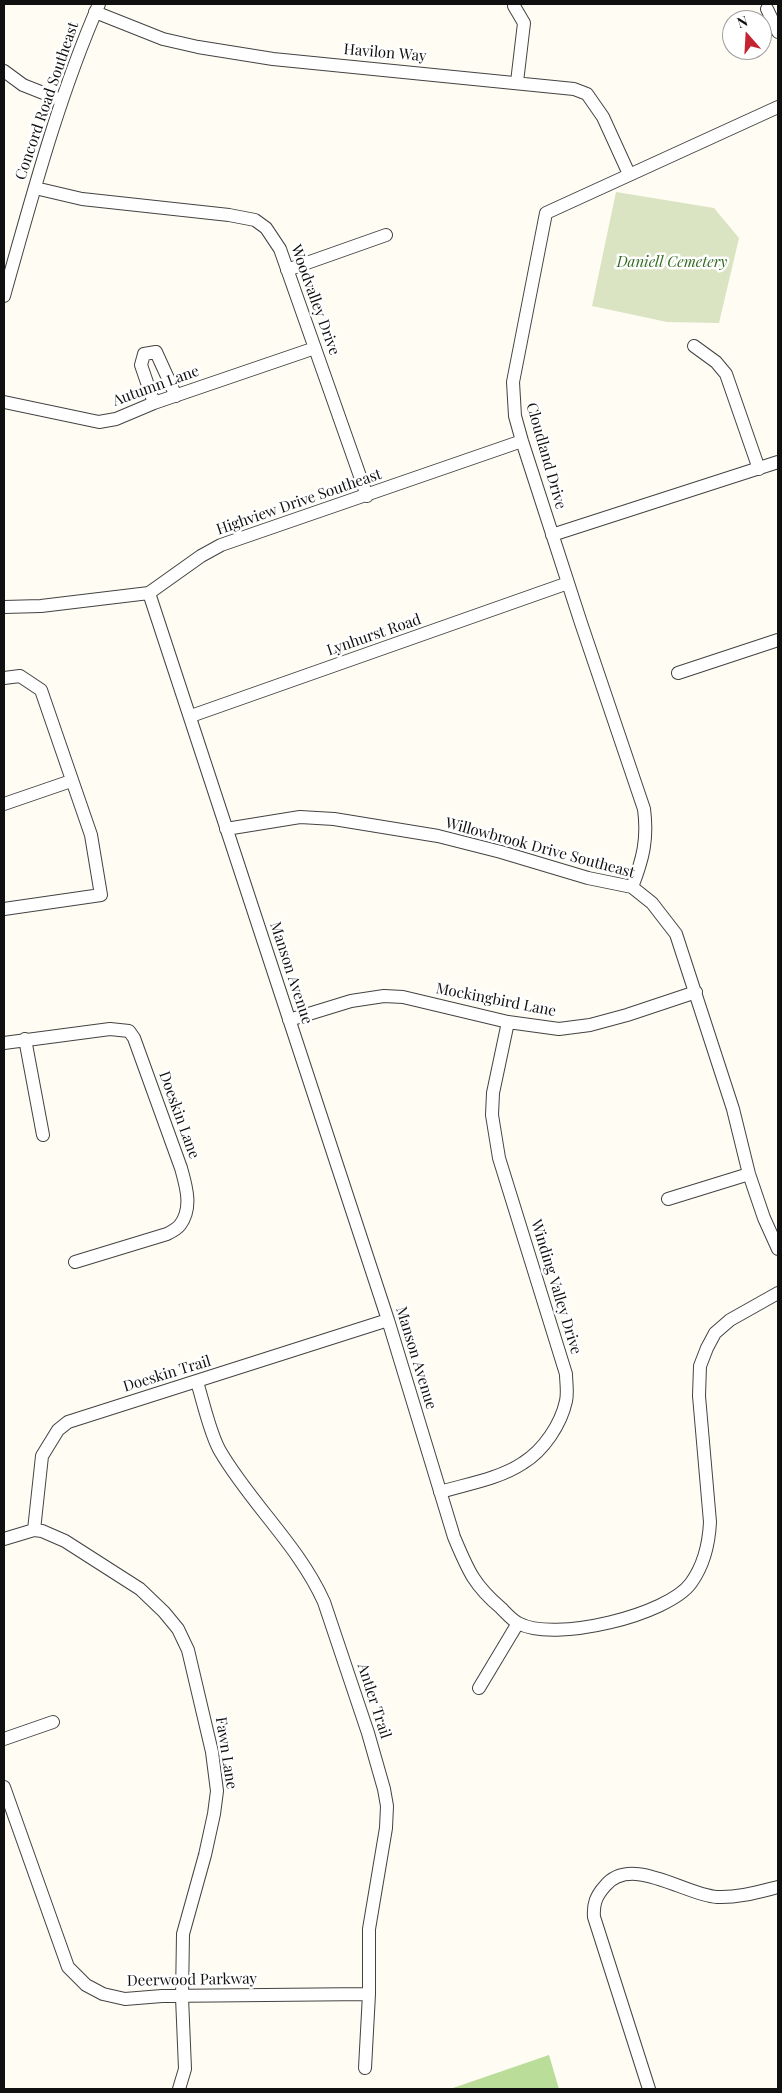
<!DOCTYPE html>
<style>
body{margin:0}
#map{position:relative;width:782px;height:2093px;overflow:hidden;background:#fffcf3;font-family:"Playfair Display",serif}
canvas{display:block}
.frame{position:absolute;inset:0;border:5px solid #101010;pointer-events:none}
.north{position:absolute;left:722px;top:10px;width:50px;height:50px;box-sizing:border-box;background:#fff;border:1px solid #9f9f9f;border-radius:50%;rotate:341deg;font-size:14px;font-weight:700;line-height:20px;text-align:center;color:#101010}
.north::after{content:'';display:block;margin:auto;width:18px;height:22px;background:#c62332;clip-path:polygon(50% 0,100% 100%,50% 72%,0 100%)}
</style>
<div id="map">
<canvas width="782" height="2093"></canvas>
<div class="frame"></div>
<div class="north">N</div>
</div>
<script>
const context = document.querySelector('canvas').getContext('2d');
context.lineJoin = 'round';
function paint(path, color) {
  context.fillStyle = color;
  context.fill(path, 'evenodd');
}
function trace(path, color, width, dash) {
  context.strokeStyle = color;
  context.lineWidth = width;
  context.lineCap = dash ? 'butt' : 'round';
  context.setLineDash(dash || []);
  context.stroke(path);
}
function label(font, color, halo, rows, align = 'center') {
  context.font = font + ' "Playfair Display",serif';
  context.lineWidth = 5;
  context.setLineDash([]);
  context.textBaseline = 'middle';
  context.strokeStyle = halo;
  context.fillStyle = color;
  for (const [text, x, y, turn = 0] of rows) {
    context.save();
    context.translate(x, y);
    context.rotate((+turn || 0) * Math.PI / 180);
    context.textAlign = isNaN(turn) ? turn : align;
    if (halo) context.strokeText(text, 0, 0);
    context.fillText(text, 0, 0);
    context.restore();
  }
}
paint(new Path2D(`
 M549,2055L559,2089H450Z`), '#bbdd9a');
paint(new Path2D(`
 M616,192L714,208L739,238L719,323L667,322L592,306Z`), '#dae3c2');
const minor = new Path2D(`
 M514,6L524,23L517,82
 M767,9L778,32
 M95,12L163,39L198,47L273,59L574,89L587,94L603,117L629,174
 M4,71L23,85L61,100
 M35,188L82,199L229,215L255,220L266,228L280,249L367,496
 M287,270L386,235
 M4,296C32,197 58,98 99,4
 M694,346L716,362L726,374L759,469
 M4,402L99,422L116,419L154,403L315,348
 M154,403L141,365L144,354L156,352L176,396
 M552,535L778,462
 M149,593L388,1320L454,1537C468,1570 473,1584 501,1608C506,1613 512,1620 518,1623C554,1643 668,1615 691,1583C704,1565 709,1543 710,1522L699,1396L700,1366L707,1348L715,1333L730,1320L778,1293
 M4,607L41,606L149,593L201,556L221,545L522,441
 M678,673L778,640
 M4,678L20,676L41,690L91,835L101,895L4,909
 M191,716L568,583
 M4,804L71,781
 M226,829L300,817L334,819L438,836L501,852L588,878L632,887L652,903L676,934L733,1109L749,1174L764,1218L778,1249
 M632,887C643,859 648,839 644,809L581,623L522,441L515,416L513,382L546,213L778,107
 M289,1020L351,1001L384,996L403,997L508,1022L559,1029L590,1025L627,1015L696,992
 M25,1039L43,1135
 M4,1043L110,1029L129,1031L134,1038L181,1168C186,1186 193,1208 180,1225C177,1229 171,1232 167,1234L75,1262
 M668,1199L749,1174
 M197,1382C203,1401 210,1434 220,1451C251,1504 299,1546 324,1602L368,1733L384,1789L387,1806L386,1828L369,1929V1994L365,2068
 M440,1492C467,1484 499,1479 523,1463C544,1450 561,1424 566,1401C568,1392 566,1382 566,1374L499,1158L492,1115L493,1093L508,1022
 M34,1530L42,1456L58,1430L68,1422L388,1320
 M4,1539L34,1530L42,1531L65,1541L140,1589L164,1612L178,1629L188,1650L212,1752L217,1791L214,1814L205,1855L183,1934L182,1997L185,2069L179,2089
 M479,1688L518,1623
 M4,1739L53,1722
 M4,1787L68,1967L86,1985L103,1994L125,1999L162,1996L369,1994
 M649,2089L594,1917C593,1904 596,1896 605,1886C631,1854 685,1895 717,1897C738,1898 758,1892 778,1887`);
trace(minor, '#434343', 14);
trace(minor, '#fff', 12);
label('15px', '#101010', '#fff', [
 ["Havilon Way",385,53,5],
 ["Concord Road Southeast",47,101,-71],
 ["Woodvalley Drive",315,300,70],
 ["Autumn Lane",156,386,-20],
 ["Cloudland Drive",546,456,74],
 ["Highview Drive Southeast",299,502,-19],
 ["Lynhurst Road",374,635,-19],
 ["Willowbrook Drive Southeast",540,848,15],
 ["Manson Avenue",291,973,72],
 ["Mockingbird Lane",496,1000,11],
 ["Doeskin Lane",179,1115,70],
 ["Winding Valley Drive",556,1287,73],
 ["Manson Avenue",416,1358,73],
 ["Doeskin Trail",167,1374,-17],
 ["Antler Trail",374,1701,72],
 ["Fawn Lane",226,1753,81],
 ["Deerwood Parkway",192,1980,-1]
]);
label('italic 15px', '#316b1d', '#fff', [
 ["Daniell Cemetery",672,262]
]);
</script>
